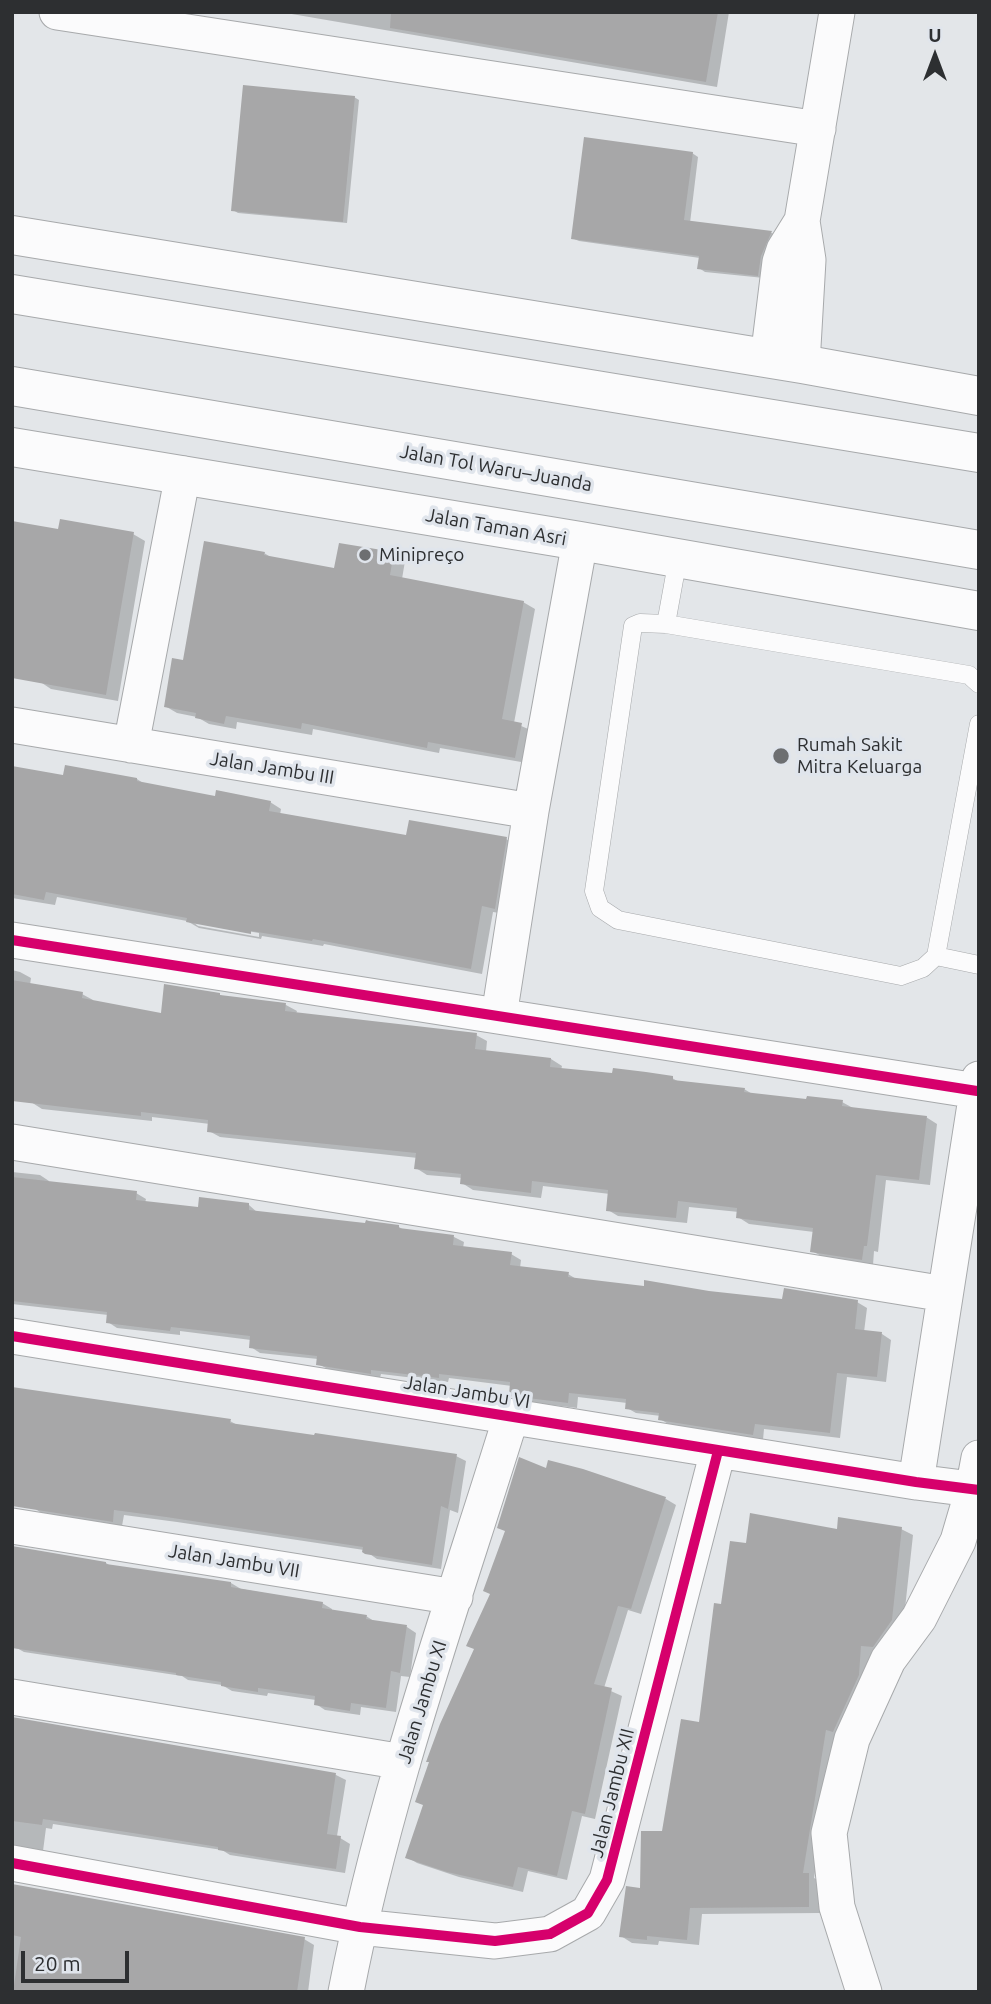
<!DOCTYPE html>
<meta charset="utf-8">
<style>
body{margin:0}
#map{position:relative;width:991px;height:2004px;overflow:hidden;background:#e3e6e9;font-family:Ubuntu,sans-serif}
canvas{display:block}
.frame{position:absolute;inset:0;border:14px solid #2d2f31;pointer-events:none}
.north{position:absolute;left:900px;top:21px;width:70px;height:70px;-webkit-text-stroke:5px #e0e5ec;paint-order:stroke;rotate:0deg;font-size:19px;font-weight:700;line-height:28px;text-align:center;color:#2d2f31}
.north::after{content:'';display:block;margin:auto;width:24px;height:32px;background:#2d2f31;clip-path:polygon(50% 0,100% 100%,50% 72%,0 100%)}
.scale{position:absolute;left:21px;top:1951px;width:108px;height:32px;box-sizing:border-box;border:4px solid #2d2f31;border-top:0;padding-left:9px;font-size:21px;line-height:24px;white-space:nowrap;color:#2d2f31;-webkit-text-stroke:5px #e0e5ec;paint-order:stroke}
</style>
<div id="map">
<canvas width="991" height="2004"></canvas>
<div class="frame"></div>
<div class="north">U</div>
<div class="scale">20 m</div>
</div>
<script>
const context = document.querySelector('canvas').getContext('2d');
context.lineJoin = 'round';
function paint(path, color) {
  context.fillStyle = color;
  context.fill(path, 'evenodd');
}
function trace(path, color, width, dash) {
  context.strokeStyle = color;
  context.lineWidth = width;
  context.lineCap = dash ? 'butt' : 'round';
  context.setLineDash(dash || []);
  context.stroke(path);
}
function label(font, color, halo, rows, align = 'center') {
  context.font = font + ' Ubuntu,sans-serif';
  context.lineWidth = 7;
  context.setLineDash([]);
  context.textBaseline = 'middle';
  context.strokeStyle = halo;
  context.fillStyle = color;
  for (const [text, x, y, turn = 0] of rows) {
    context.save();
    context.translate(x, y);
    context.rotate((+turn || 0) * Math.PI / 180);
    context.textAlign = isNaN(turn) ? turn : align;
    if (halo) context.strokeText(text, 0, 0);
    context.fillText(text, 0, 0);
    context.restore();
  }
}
paint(new Path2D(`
 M280,12H729L717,87Z
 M354,97L359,100L347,223L238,213L233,210Z
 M692,153L698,157L690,223L772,233L777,236L764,278L705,272L699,268L700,258L579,241L572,238Z
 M59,531L133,534L145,541L118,701L51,689L42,683Z
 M264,553L274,559L335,570L393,554L405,561L402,579L523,602L535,609L514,723L533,731L527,763L440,748L439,753L313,729L312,735L237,722L236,729L209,724L197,717L177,713L165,706L184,662Z
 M12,768L64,777L137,779L146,785L216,798L270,802L281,809L280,815L408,837L506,839L517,845L506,914L493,912L482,974L324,944L323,946L262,936L261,939L199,928L187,921L57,897L55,905L12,898ZM193,922L259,933V937L198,926Z
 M12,970L20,972L31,978L30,985L82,994L93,1000V1002L162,1015L220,995L224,997L286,1005L297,1011L296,1014L476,1035L487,1041L486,1052L551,1059L562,1066L561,1070L672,1078L679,1082L744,1089L754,1095L808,1101L842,1102L853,1108L926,1117L937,1124L930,1185L886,1180L878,1252L874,1251L873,1265L823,1257L812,1251L814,1232L749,1224L738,1217L739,1212L689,1207L687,1223L618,1216L608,1210L610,1194L543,1186L541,1198L473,1190L462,1183L463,1178L427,1175L416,1168L418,1158L220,1137L209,1131L210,1124L152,1117V1121L42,1109L31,1102L12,1097Z
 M12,1172L40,1175L49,1181V1183L136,1193L146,1199L145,1203L200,1209L249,1205L258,1213L399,1227L405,1231L454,1237L464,1242L463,1248L511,1254L521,1260L520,1268L568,1274L578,1280L784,1301L857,1302L867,1308L864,1332L882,1334L891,1340L886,1382L847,1377L840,1438L764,1429L763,1440L670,1425L660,1419L661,1416L636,1413L627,1408V1403L578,1397L577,1408L520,1401L510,1395L512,1386L449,1378L448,1382L381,1374L380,1378L328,1369L318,1364V1359L260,1353L251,1347V1340L180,1331V1335L117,1328L108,1322V1315L12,1304Z
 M230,1421L239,1426L456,1456L466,1461L458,1513L450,1510L441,1569L377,1559L364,1550L177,1522L124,1515L122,1526L43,1514L34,1508Z
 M547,1470L583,1471L666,1499L676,1505L641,1614L628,1610L604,1688L622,1696L595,1819L582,1816L567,1880L528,1871L523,1892L459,1877L417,1863L407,1857L476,1649Z
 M901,1529L913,1535L903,1627L885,1652L872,1651L870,1682L837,1735L814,1878L820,1881V1913L702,1914L699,1945L659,1941L658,1945L632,1943L621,1936L642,1890L664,1833L701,1724L723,1606L747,1545L838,1531Z
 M106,1563L112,1567L231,1583L241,1589L322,1603L332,1609V1611L366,1616L377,1623L407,1627L416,1633L410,1677L401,1676L396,1712L361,1707L360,1715L325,1710L316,1704V1700L268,1693L267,1696L232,1691L222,1685L188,1680L182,1676L24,1652L15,1647Z
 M12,1719L336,1775L346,1780L337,1836L350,1844L345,1873L230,1855L222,1850L53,1824L52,1829L46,1828L43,1851L27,1848L16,1849L12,1847Z
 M12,1885L304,1939L314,1945L308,1992H12Z`), '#0003');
paint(new Path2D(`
 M391,12H718L706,82L390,28Z
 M243,85L355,96L343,222L231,211Z
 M584,137L693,152L684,220L772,231L761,256L758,276L697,269L699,256L571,239Z
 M60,519L134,532L106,695L12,678V521L58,529Z
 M204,541L265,552L264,555L334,568L339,543L394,552L390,575L524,601L502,719L522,723L515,758L428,742L427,748L302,723L301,729L226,716L224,724L195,718L196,713L164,707L172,658L183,660Z
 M65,765L137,778V781L215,796L216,790L271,801L269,811L406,835L409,820L507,837L495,909L482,906L471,969L313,939L312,941L251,931V934L186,922L187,918L46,892L44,900L12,894V766L63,775Z
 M12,980L83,992L82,998L161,1013L164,984L220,993V995L286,1003L285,1011L477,1033L475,1049L551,1058L550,1067L612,1073L613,1068L646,1072L673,1076V1080L745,1088L744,1092L806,1099L807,1096L843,1100L842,1106L927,1116L919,1180L876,1175L867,1246H864L862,1260L810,1252L813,1228L736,1218L737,1208L678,1201L676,1218L606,1211L608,1190L532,1181L531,1193L460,1184L461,1174L414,1169L416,1153L207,1132L208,1120L141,1112V1116L12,1101Z
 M12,1177L137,1191L136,1200L198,1207L199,1197L249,1203V1210L365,1223L366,1220L369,1221L399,1225V1228L454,1235L453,1245L512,1252L510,1265L569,1272L568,1277L644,1286V1280L709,1291L782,1299L784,1288L858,1300L855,1329L882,1332L877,1377L837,1373L830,1433L755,1424L753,1435L658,1420L659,1413L625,1409L626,1399L569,1393L568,1403L519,1397L509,1396L510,1382L439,1374V1378L371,1370V1374L316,1365L317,1356L249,1348L250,1336L171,1327L170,1331L106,1323L107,1312L12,1301Z
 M12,1387L231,1419L230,1423L314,1435L315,1433L457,1454L448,1509L441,1506L432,1565L365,1554L362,1552L363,1547L166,1517L114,1510L113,1522L12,1506Z
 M519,1457L546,1468L548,1460L583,1469L666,1497L631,1609L618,1606L594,1684L612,1688L585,1814L572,1811L557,1876L518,1867L513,1887L447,1872L405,1858L423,1805L415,1802L429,1762H426L440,1724L474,1649L466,1646L490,1594L483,1591L505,1531L497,1528Z
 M750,1513L837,1529L838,1517L902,1527L892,1620L873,1647L861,1646L859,1675L833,1732L826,1730L803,1873H809V1907L690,1908L687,1940L647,1936V1940L619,1937L626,1886L640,1888L641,1831H662L681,1719L699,1722L714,1603L721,1604L730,1541L746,1543Z
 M12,1546L106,1562V1564L231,1582V1587L323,1602L322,1608L367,1615L366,1619L407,1625L400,1673L391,1671L386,1708L351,1703L350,1711L314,1705L315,1696L258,1688V1692L221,1686V1682L176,1675V1673L12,1648Z
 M12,1717L336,1773L327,1834L341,1836L336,1869L270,1859L218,1850V1847L139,1834L43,1819L42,1825L12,1821Z
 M12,1884L305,1937L297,1992H13L21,1937L12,1935Z`), '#a7a7a8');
const service = new Path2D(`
 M666,624L678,558
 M979,684L969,675L666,624L640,623L633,626L594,891L600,908L618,920L901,976L923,968L936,956L979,724
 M936,956L979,965`);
const minor = new Path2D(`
 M57,12L818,129
 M768,359L780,262L784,250L802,221
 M802,364L808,260L802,221L837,12
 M12,725L531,811
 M131,745L183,474
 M12,940L977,1091
 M499,1016L531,811L580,541
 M12,1142L945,1294
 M12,1336L916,1482L979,1490
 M916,1482L979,1079
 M12,1526L455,1597
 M12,1697L403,1762
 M12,1863L360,1927L495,1941L550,1934L588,1913L607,1880L718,1451
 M346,1992C384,1796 452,1607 511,1417
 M864,1992L837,1907L829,1833L852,1739L888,1660L919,1618L958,1541L973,1490L979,1458`);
const secondary = new Path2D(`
 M12,235L802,364L979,396
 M12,447L580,541L979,611`);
const motorway = new Path2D(`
 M12,294L979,453
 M12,386L979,550`);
trace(service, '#a7a9ab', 19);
trace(minor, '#a7a9ab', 37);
trace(secondary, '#a7a9ab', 40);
trace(motorway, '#a7a9ab', 40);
trace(service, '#fbfbfc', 18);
trace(minor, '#fbfbfc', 35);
trace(secondary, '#fbfbfc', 38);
trace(motorway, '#fbfbfc', 38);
trace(new Path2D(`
 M12,940L977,1091
 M12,1336L916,1482L979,1490
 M12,1863L360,1927L495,1941L550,1934L588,1913L607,1880L718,1451`), '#d6006c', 10);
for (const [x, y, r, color] of [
 [365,555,7,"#6d6f71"],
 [781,756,9,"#6d6f71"]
]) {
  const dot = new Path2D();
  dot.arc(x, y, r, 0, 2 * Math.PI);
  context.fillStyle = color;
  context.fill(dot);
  trace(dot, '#e0e5ec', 2.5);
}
label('19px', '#2d2f31', '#e0e5ec', [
 ["Jalan Tol Waru–Juanda",496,468,10],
 ["Jalan Taman Asri",496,527,10],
 ["Jalan Jambu III",272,768,9],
 ["Jalan Jambu VI",467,1392,9],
 ["Jalan Jambu VII",234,1561,9],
 ["Jalan Jambu XI",422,1702,-73],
 ["Jalan Jambu XII",612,1793,-76]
]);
label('19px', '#2d2f31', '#e0e5ec', [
 ["Minipreço",379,555],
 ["Rumah Sakit",797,745],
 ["Mitra Keluarga",797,767]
], 'left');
</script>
